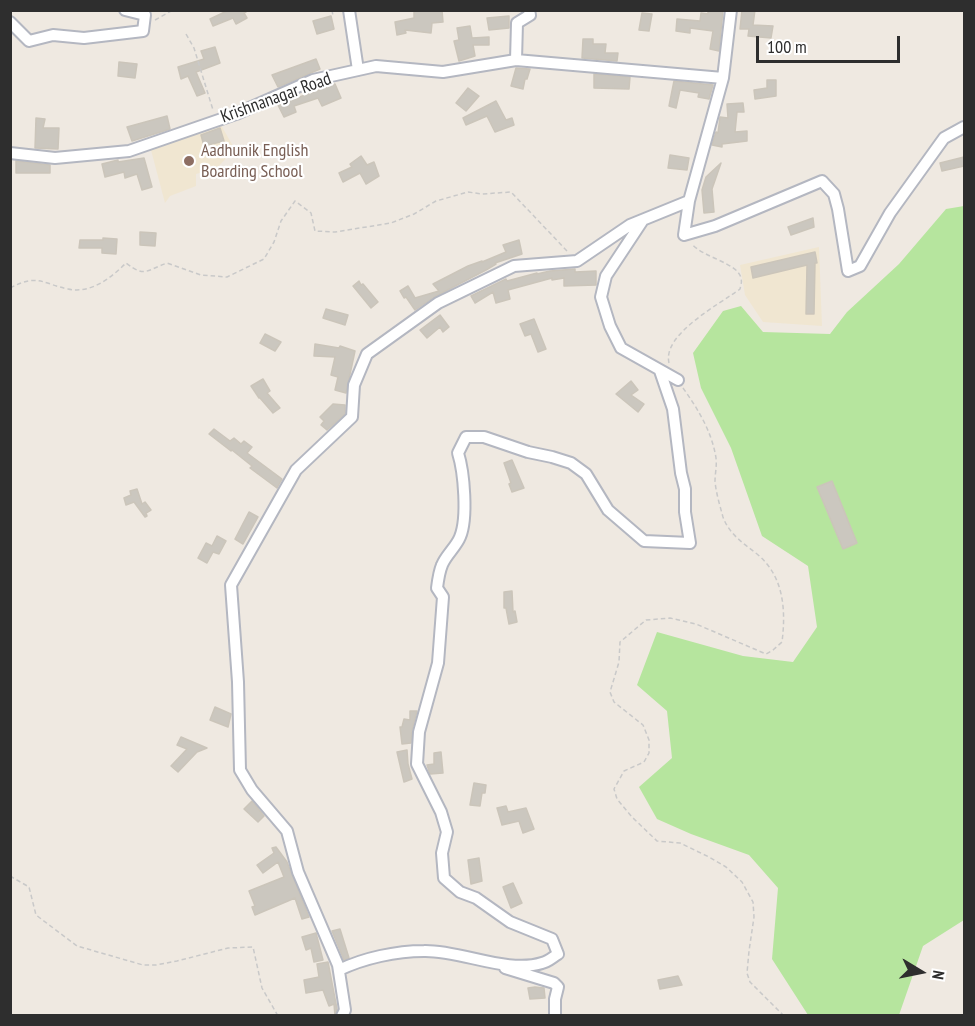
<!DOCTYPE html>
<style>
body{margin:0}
#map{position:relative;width:975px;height:1026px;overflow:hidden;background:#efe9e1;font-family:"PT Sans Narrow",sans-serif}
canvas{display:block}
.frame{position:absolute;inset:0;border:12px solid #2e2e2e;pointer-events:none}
.north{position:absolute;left:891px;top:942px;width:60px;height:60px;-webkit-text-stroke:4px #fff;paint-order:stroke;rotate:100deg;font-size:16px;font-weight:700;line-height:24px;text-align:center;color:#2e2e2e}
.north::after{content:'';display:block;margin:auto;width:21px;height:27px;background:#2e2e2e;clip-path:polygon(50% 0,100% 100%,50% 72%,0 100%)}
.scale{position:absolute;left:756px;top:36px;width:144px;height:27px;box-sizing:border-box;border:3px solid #2e2e2e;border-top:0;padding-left:8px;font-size:18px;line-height:21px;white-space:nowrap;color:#2e2e2e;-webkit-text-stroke:4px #fff;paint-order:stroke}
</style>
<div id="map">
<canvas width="975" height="1026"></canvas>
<div class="frame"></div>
<div class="north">N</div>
<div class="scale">100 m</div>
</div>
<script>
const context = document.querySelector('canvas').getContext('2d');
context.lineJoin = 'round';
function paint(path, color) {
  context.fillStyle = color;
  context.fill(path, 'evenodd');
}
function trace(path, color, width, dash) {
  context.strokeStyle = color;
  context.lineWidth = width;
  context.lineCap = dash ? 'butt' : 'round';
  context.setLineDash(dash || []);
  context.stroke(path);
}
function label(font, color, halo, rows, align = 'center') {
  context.font = font + ' "PT Sans Narrow",sans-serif';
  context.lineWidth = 4.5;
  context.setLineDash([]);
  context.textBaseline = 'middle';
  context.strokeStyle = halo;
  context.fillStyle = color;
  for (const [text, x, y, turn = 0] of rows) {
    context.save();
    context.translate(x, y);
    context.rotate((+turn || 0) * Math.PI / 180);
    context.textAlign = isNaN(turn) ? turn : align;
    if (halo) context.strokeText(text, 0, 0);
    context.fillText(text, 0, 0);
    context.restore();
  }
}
paint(new Path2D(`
 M221,125L233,146L230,154L217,168L196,174V186L170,196L165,203L151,150Z
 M819,247L822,326L763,322L745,295L740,265Z`), '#f0e6d1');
paint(new Path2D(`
 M964,206V920L923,946L899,1015H808L772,959L778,888L749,855L691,834L657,819L639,787L672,758L667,711L637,685L657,632L743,656L793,662L817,627L808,566L762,536L731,448L701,388L693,353L723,311L741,306L763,332L830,334L847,312L899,264L946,209Z`), '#b6e59e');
const building = new Path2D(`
 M229,10H249L244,13L247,18L236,24L233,18L213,26L210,19Z
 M414,10H442L443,22L432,23L431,33L405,30L406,33L397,35L395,22L414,18Z
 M708,10H723L719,51L710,49L713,31L690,28V33L676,31L677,19L700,21L701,13L708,14Z
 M742,10H755L753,25L773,26L771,38L748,36L749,29H740Z
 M642,13L652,14L649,31L639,30Z
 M331,16L334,29L317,34L313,21Z
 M509,16V28L489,30L487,18Z
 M470,26L472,38L489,37V45H473L475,56L459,61L454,41L459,40L457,28Z
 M583,39H593V44H606L605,53H618L617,61L582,58Z
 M215,47L220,63L196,72L205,93L197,96L188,76L181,79L178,67L204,59L201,51Z
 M316,59L320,69L278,87L272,75Z
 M119,62L137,64L135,78L118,76Z
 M516,68L530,69L527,79H525L523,89L511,86Z
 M594,74L630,77L629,89L594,88Z
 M767,80H776V96L755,99L754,90L767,88Z
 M674,81L713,85L709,99L698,97L699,93L680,90L676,108L669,106Z
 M335,84L341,98L322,106L318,98L294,106L296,112L284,117L278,105Z
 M468,88L479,96L466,111L456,103Z
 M496,101L506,120L512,118L514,125L495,132L487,116L466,125L463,118Z
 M743,103L744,112H737L735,132L747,131V141L722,144V147L712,145L716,132L718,133L720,117L728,118L727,104Z
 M167,116L170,129L132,141L127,127Z
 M36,118L45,119L43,128H59L58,149L35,148Z
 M220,128L224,141L204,146L201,135Z
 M670,155L689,158L687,170L668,168Z
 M361,156L367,165L374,162L379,176L366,184L360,173L343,182L339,173L352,167L350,164Z
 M964,157V166L942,171L940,163Z
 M144,158L152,187L142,190L137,174L125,178L124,172L105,177L102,164L118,160V162Z
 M16,161L50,165V173H16Z
 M721,163L712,189L714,212L704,213L702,190L706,177Z
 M813,218L814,227L791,235L788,227Z
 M140,232L156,233L155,246L140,245Z
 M103,238L117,239L116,254L102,253V248H79L80,240H103Z
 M519,240L522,254L495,263L496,264L486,270L434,297L415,310L406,297L404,298L400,291L408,286L415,298L439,291L433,284L468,266L482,261V262L506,252L503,245Z
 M815,252L817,263H815L814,314H806L807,265L753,278L751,267Z
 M575,269V272L596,271V285L564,286V278L552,280V278L508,290L510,299L496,303L493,292L475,303L471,296L506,279L507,281L537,273V274L550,271Z
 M359,281L361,285L363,284L378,302L371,308L353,286Z
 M326,309L348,315L345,325L323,318Z
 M440,315L449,327L443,332L440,327L427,338L420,330Z
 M534,319L546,349L538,352L531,334L525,336L520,324Z
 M265,334L281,342L275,351L260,343Z
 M315,344L339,348L340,346L355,351L346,393L335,390L338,377L331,375L335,357L314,356Z
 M263,379L270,391L267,393L280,408L273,413L260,398H259L251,386Z
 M631,381L638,390L631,395L644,404L638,412L616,394Z
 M333,404L345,405V414L327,430L321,425L324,421L320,417Z
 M214,429L230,441L234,438L241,444L244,441L252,447L247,453L282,479L277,488L250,468L252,466L232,450L231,451L209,434Z
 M512,460L524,488L512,492L509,484L511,483L504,463Z
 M832,481L857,543L843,549L817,487Z
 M137,489L142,504L145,502L151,510L146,513L147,516L145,517L134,502L126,505L124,498L131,495L130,491Z
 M249,512L258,517L243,544L235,539Z
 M217,536L226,541L219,554L213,552L207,563L198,558L206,543L212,546Z
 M512,591L513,612L515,611L517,622L509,624L506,608H504V592Z
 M215,707L231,714L228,727L210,720Z
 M410,711H417L412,730L411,743L402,744L400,727H402L404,719L410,720Z
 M181,737L207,748L197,752L178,772L171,766L187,749L177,745Z
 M407,750L408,764L412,779L404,782L397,752Z
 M441,752L443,773L430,774L427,765L434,764V753Z
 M474,783L486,785L485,793H482L480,806L470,805Z
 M252,801L264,816L258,822L244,809Z
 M506,806L508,812L526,808L534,829L523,833L519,821L502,825L497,808Z
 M276,847L287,862L309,917L302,919L295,898L255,915L252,907L255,906L249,891L284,877L278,862L263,873L257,865L274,853L272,848Z
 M479,858L482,881L471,884L468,860Z
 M513,883L522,903L511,908L503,887Z
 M340,929L349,958L344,960L332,931Z
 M316,933L323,960L314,962L311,948L306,950L302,937Z
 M328,962L337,1009L335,1016L334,1004L329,1006L323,990L306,993L304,980L319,977L317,964Z
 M678,976L682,985L660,989L658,980Z
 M535,987L544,988L545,998L530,999L528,988Z`);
paint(building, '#cbc7bf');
trace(building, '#cbc5ba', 1.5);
const minor = new Path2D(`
 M349,10L358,70
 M10,22L29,41L53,35L84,38L143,31L145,15L125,10
 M516,60L517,23L530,15L529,10
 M10,153L55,158L129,151L236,114L313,80L376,66L443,72L516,60L723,78
 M689,201L684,235L715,226L822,181L834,194L838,209L848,271L860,266L890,213L944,138L964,127
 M643,220L606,276L601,297L610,326L621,348L678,380
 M505,968L554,983L558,987L555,999V1016
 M339,970C364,958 396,951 424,951C460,950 508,974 542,963C548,962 553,957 558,954L552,939L510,922L476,898L460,892L444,878L442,853L447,832L441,812L417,764L419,732L438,663L443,597L437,588C438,580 439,572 442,565C446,555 456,547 460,537C468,518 464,472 458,453L466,437H484L528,452L552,457L571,463L586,474L608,510L644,541L690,543L685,512V489L681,473L673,409L660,371
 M342,1016L345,1010L338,965L298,872L287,831L252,790L240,770L238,682L231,585L296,470L352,417L354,385L367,354L438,303L514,266L577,261L630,225L689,201L723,78L731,10`);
trace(minor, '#b4b7c1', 14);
trace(new Path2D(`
 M332,10L333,16
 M155,20L173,10
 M186,34L194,48L213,110
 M10,288C38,273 43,284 68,289C91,294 111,278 126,263C145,278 147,270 167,263L201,275L227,277L264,259L274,242L281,221L295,201L311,213L315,231L335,232L391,223L414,214L436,201L468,192L482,194L511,192L568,252
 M669,363C662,334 720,304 740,289C741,285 742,282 741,278C738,263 702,257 692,244
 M683,388C698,409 712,432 716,458C717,466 715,474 715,481C716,493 720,506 723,517C729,534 743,543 757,554C784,576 786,610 782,642L773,650L766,654L696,624L670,618L646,620L620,642L619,662L610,692L614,702L643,725L649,740V753L644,762L624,771L614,789L617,799L632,817L657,841L680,843L709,857L726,867L742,882L753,902L754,917L749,951L747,973L750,982L784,1016
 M10,876L29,887L36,915L77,946L143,965H156L177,961L228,948L253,947L262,988L278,1016`), '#c9c9c9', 1.5, [4.5, 3]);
trace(minor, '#fff', 10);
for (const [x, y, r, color] of [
 [189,161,6,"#8d6e63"]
]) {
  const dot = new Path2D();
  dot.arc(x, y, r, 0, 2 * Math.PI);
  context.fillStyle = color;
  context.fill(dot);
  trace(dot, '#fff', 2);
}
label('18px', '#2e2e2e', '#fff', [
 ["Krishnanagar Road",276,98,-20]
]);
label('18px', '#785e54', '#fff', [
 ["Aadhunik English",201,151],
 ["Boarding School",201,172]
], 'left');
</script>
